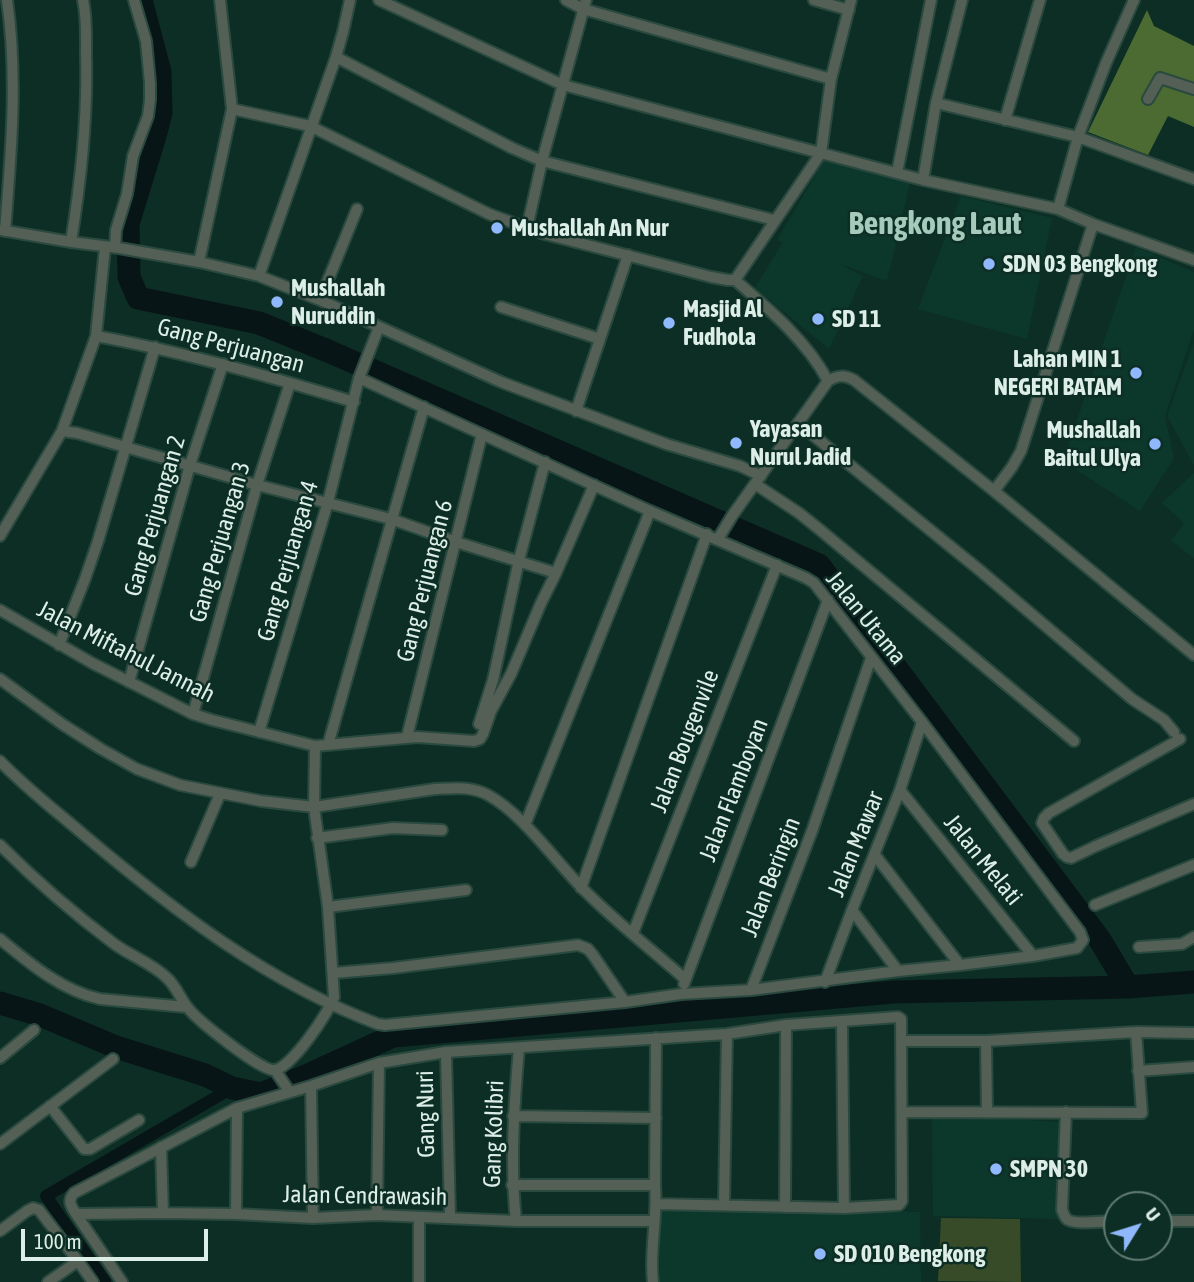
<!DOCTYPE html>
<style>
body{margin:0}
#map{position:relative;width:1194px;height:1282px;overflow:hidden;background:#0d2e24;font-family:"Asap Condensed",sans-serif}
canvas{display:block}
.north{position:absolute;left:1103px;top:1191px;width:70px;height:70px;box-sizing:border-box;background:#0d2e24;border:2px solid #607b72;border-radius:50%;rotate:52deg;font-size:19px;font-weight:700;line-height:28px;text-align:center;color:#dceee7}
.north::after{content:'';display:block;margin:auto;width:24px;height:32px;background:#90b8fd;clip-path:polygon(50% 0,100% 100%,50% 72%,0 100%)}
.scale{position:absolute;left:21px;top:1229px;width:187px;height:32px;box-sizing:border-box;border:4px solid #dceee7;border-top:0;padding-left:9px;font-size:21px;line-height:24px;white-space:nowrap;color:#dceee7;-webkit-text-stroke:5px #0d2e24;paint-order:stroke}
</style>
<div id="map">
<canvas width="1194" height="1282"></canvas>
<div class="north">U</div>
<div class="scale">100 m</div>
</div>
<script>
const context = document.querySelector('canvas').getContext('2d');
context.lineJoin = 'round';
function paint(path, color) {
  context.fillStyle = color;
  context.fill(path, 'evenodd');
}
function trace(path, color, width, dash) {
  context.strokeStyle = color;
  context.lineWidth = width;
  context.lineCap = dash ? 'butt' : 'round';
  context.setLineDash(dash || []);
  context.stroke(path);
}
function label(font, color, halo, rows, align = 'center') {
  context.font = font + ' "Asap Condensed",sans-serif';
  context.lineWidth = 5;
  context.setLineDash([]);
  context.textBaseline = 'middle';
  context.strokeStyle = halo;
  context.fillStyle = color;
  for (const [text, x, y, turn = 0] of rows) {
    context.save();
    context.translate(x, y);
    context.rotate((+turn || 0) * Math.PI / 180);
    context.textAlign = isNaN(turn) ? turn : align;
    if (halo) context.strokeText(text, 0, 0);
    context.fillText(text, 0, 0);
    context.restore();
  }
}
paint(new Path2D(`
 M824,160L910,183L887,281L835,262L863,276L829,349L755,288L783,242L777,240Z
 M961,196L1052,218L1027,339L918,309Z
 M1136,247L1194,272V330L1165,416L1174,458L1140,511L1063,461Z
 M1194,342V465L1167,416Z
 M1194,473V558L1171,541L1184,523L1162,503Z
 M932,1114L1061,1122L1058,1219L933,1216Z
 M660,1206L920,1212L921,1282H660Z`), '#0c382b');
paint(new Path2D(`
 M941,1218L1020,1219L1021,1282L938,1281Z`), '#374b29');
paint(new Path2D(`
 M1147,10L1154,26L1194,46V127L1168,116L1148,155L1088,132Z`), '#4b6b32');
trace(new Path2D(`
 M105,1282L46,1196L232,1088`), '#081516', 12);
trace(new Path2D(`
 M141,0L160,72L161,113L155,136L128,224L129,277L138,298L259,323L328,351L819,565L1100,940L1128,987
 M0,1003L40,1015L116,1047L205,1075L232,1088L261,1094L306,1076L393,1036L894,992L1128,987L1194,982`), '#081516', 23);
const minor = new Path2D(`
 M379,0L563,85L923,180L1058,209L1093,224L1194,260
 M566,0L583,9L831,79
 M814,0L849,10
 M336,57L512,148L542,161L774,220
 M1148,99L1160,78L1194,89
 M936,103L1078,137L1106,63L1134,0
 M232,109L310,126L489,214L541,233L711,277L728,280H735C769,309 807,341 828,381
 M1005,120L1040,0
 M897,173L931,0
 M923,180L936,103L962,0
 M1058,209L1078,137L1194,179
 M527,228L542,161L586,0
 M0,230L71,242L119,248L199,262L259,276L320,300L501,382L666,444L740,466L761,476
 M5,231C11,154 18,77 7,0
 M71,242C81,180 88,117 86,54C86,36 87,18 83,0
 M115,247L116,230L127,194L133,156L148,116L150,100V83L146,41L134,0
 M199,262L232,109L220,0
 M259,276L336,57L343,32L350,0
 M735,280L821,153L831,79L851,0
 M320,300L357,209
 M501,307L600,339
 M96,336C184,352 269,376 354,402
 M359,378L650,511L806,578L814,583L922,722L1080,932L1083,940L1077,948L1033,956L960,965
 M576,411L628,255
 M798,423L977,568L1132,699L1164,720L1174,732
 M62,431L77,433L257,485L391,519L456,542L556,573L594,485
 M755,484L799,513L819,529L1074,741
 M994,491L1012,467L1021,451L1093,224
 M0,536L62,431L96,336L105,247
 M718,539L732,516L828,381C838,375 844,375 854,380L994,491L1194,655
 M0,610L92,663L193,714L212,720L315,746L417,737L474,741L480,739L483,734L491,711L511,674L541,603L556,573
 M59,645L85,579L98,541L155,347
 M0,679L62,724L101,749L137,769L180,785L261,801L314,807L435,789C453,788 472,786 488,795C523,814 555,861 584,890C616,922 652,950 685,979
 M129,682L190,465L223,364
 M193,714L257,485L290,383
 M479,724L493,680L519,560L545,462
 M259,732L328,502L359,378L379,327
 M407,737L482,434
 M1180,739L1049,813L1044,818L1042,823L1063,854L1067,857L1071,858L1096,846L1194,804
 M328,745L424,407
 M0,761C26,788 56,811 84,835C173,910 268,983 378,1024L385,1025L625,1002L681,994L751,990L812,831L871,658
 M900,790L1033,956
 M525,825L650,511
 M317,838L393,828L442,830
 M0,845C35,880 73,913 113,943C130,956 152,963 167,978C177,987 180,999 188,1008C198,1021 260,1070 274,1070C291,1069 329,1012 334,997L328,907L314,807L315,746
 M191,862L220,794
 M581,888L707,534
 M1095,905L1194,865
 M328,907L466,890
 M852,910L898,971
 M633,933L777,565
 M0,939C29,963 62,991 100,999L186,1007
 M1139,947L1182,944L1194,937
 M333,973L393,968L578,945L588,949L593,955L625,1002
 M825,982L852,910L900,790L922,722
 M684,984L828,600
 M751,990L898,971L960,965L875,855
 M842,1022L844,1208
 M902,1041H986L1136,1032L1194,1033
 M986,1041L987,1111
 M446,1052L450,1217
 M0,1058L34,1030
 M275,1070L289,1091
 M1138,1071L1194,1067
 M311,1086L313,1218
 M50,1106L84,1149H90L139,1120
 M902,1112L1142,1113L1136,1032
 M1066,1112L1062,1210C1064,1214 1064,1217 1068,1220C1077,1225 1106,1221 1117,1221
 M513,1116L656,1118
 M0,1144L113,1059
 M161,1147L163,1213
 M512,1185H655
 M724,1205L727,1034
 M785,1207L786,1025
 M76,1214L163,1213L236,1214L313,1218L377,1215L516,1221H654
 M236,1214L237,1108
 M377,1215L379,1063
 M516,1221C510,1163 514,1106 519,1048
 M1159,1221H1194
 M0,1231L27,1211L33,1208L39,1210L78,1261
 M48,1282L78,1261L93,1282
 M122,1282L76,1214C71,1206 67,1201 74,1193L237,1108L311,1086L379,1063L446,1052L727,1034L786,1025L898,1017L901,1019L902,1201L899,1205L844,1208L656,1204
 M419,1282V1217
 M653,1282C649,1250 658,1218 655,1185L656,1038`);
trace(minor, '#2a493f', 14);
trace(minor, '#545f56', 10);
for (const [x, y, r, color] of [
 [497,228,7,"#90b8fd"],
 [989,264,7,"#90b8fd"],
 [277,302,7,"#90b8fd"],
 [818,319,7,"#90b8fd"],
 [669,323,7,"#90b8fd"],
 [1136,373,7,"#90b8fd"],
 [736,443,7,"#90b8fd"],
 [1155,444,7,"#90b8fd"],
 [996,1169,7,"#90b8fd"],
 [820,1254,7,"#90b8fd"]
]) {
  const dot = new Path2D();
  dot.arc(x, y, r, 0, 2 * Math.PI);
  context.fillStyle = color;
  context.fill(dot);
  trace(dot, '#0d2e24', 2.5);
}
label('bold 24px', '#dceee7', '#0d2e24', [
 ["Mushallah An Nur",511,228],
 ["SDN 03 Bengkong",1003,264],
 ["Mushallah",291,288],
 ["Nuruddin",291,316],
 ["Masjid Al",683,309],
 ["Fudhola",683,337],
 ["SD 11",832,319],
 ["Lahan MIN 1",1122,359,"right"],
 ["NEGERI BATAM",1122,387,"right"],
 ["Yayasan",750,429],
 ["Nurul Jadid",750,457],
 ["Mushallah",1141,430,"right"],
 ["Baitul Ulya",1141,458,"right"],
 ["SMPN 30",1010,1169],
 ["SD 010 Bengkong",834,1254]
], 'left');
label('24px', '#dceee7', '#0d2e24', [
 ["Gang Perjuangan",231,346,15],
 ["Gang Perjuangan 2",155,516,-74],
 ["Gang Perjuangan 3",220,542,-74],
 ["Gang Perjuangan 4",288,561,-74],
 ["Gang Perjuangan 6",425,581,-76],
 ["Jalan Utama",866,618,51],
 ["Jalan Miftahul Jannah",126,652,27],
 ["Jalan Bougenvile",685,741,-69],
 ["Jalan Flamboyan",734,790,-69],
 ["Jalan Mawar",856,844,-68],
 ["Jalan Melati",983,860,51],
 ["Jalan Beringin",771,877,-69],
 ["Gang Nuri",426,1114,-91],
 ["Gang Kolibri",494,1134,-88],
 ["Jalan Cendrawasih",365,1196,1]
]);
label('bold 32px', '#a6cabc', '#0d2e24', [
 ["Bengkong Laut",935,224]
]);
</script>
